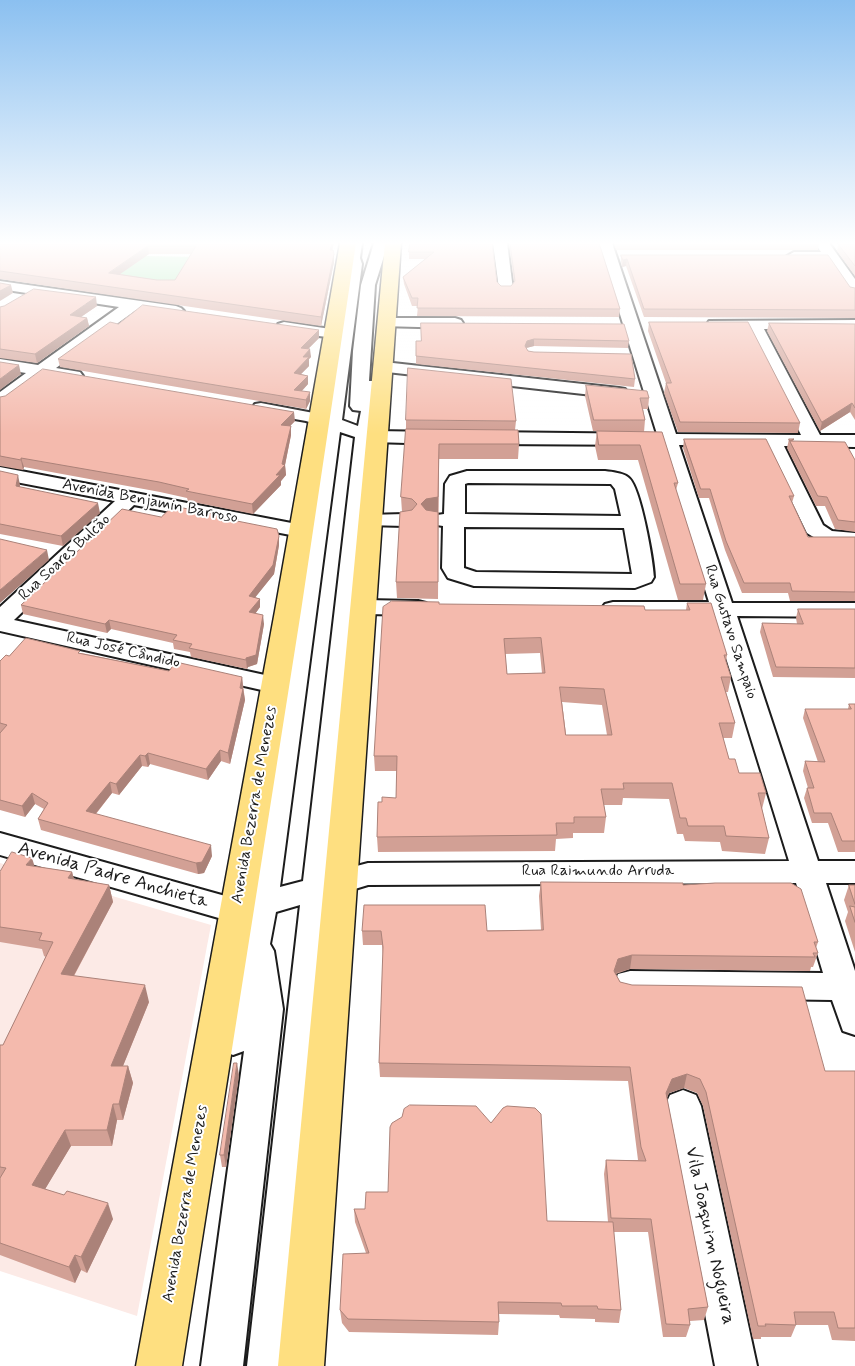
<!DOCTYPE html>
<meta charset="utf-8">
<style>
body{margin:0}
canvas{display:block;background:#fff}
</style>
<canvas width="855" height="1366"></canvas>
<script>
const context = document.querySelector('canvas').getContext('2d');
context.lineJoin = 'round';
function paint(path, color) {
  context.fillStyle = color;
  context.fill(path, 'evenodd');
}
function trace(path, color, width, dash) {
  context.strokeStyle = color;
  context.lineWidth = width;
  context.lineCap = dash ? 'butt' : 'round';
  context.setLineDash(dash || []);
  context.stroke(path);
}
function label(font, color, halo, rows, align = 'center') {
  context.font = font + ' Mynerve,sans-serif';
  context.lineWidth = 4;
  context.setLineDash([]);
  context.textBaseline = 'middle';
  context.strokeStyle = halo;
  context.fillStyle = color;
  for (const [text, x, y, turn = 0] of rows) {
    context.save();
    context.translate(x, y);
    context.rotate((+turn || 0) * Math.PI / 180);
    context.textAlign = isNaN(turn) ? turn : align;
    if (halo) context.strokeText(text, 0, 0);
    context.fillText(text, 0, 0);
    context.restore();
  }
}
paint(new Path2D(`
 M0,863L211,925L137,1316L0,1271Z`), '#fceae6');
paint(new Path2D(`
 M27,254L261,258L172,288Z`), '#a1e3ac');
const minor = new Path2D(`
 M348,243H362L360,258L362,264L342,420L358,426L361,411L353,410L350,406L353,351L361,285L374,243H388L375,285L369,381H379C386,391 378,419 375,431L440,432L447,434L449,438L447,442L440,444L373,442L366,515L405,514L412,516L415,520L412,524L405,526L365,525L358,602L365,600L418,601L426,603L430,608L426,613L418,615L365,614L357,612L334,872L368,863L789,861L713,616H613L605,614L601,609L605,604L613,602H709L660,445L485,444L478,442L476,438L478,434L485,432L657,434L598,243H612L676,434L801,435L748,329L709,327L707,324L709,321L855,320V330L764,329L820,435H855V447L784,446L823,525L832,531L855,533V545C835,544 824,544 807,533L765,446L679,445L732,603H855V617L737,616L818,861H855V883H826L855,971V1035L843,1031L832,1000L630,997L618,994L614,984L618,974L630,971L823,973L796,883L368,885L332,896L289,1366H247L300,905L276,912L270,944L274,951L283,1009L243,1366H201L244,1051L233,1055L221,1050L216,1040L221,1008L243,921L236,923L0,855V833L236,899L248,896L281,691L275,693L0,631V607L115,501L0,479V467L307,526L322,426L306,421L255,412L252,408L255,404L261,403L324,415L336,338L284,332L278,330L276,327L278,324L284,322L337,330L348,264L346,258ZM340,432L355,437L303,881L280,887ZM134,505L301,537L305,536L283,679L14,620Z
 M493,243H507L513,289L511,292H501L499,289Z
 M815,243H829L855,279V294L850,293L827,260H794L787,256L794,252H821Z
 M0,281L176,306L181,308L184,311L181,314L176,316L136,310L56,368L80,372L83,376L80,380L74,381L44,376L6,404L0,405V392L26,373L0,369V359L38,365L119,307L0,289Z
 M387,318H455L461,320L463,323L461,326L455,328L381,326L379,323L381,320Z
 M384,362L619,388L625,389L628,393L625,397L619,398L378,371L376,367L378,363Z
 M467,471H605C613,472 625,473 630,479C641,491 653,559 654,577L651,582L635,588L474,586L448,578L442,568L443,526L430,524L427,520L430,516L444,514L445,484L450,476ZM468,483L611,484L615,489L621,516L465,514V484ZM464,527L624,528L632,574L476,572L464,568Z
 M683,1090L696,1095L701,1106L757,1366H715L665,1106L670,1095Z`);
const major = new Path2D(`
 M340,243H356L301,611L182,1366H136L275,611Z
 M385,243H401L324,1366H278Z`);
trace(minor, '#1c1c1c', 4);
trace(major, '#1c1c1c', 3);
paint(minor, '#fff');
paint(major, '#fedf80');
paint(new Path2D(`
 M0,243H334L332,250L334,262L321,326L0,279ZM149,254H192L175,280H157L120,274Z
 M492,243L497,282L501,286H511L514,283L509,243H599L620,309L619,317L417,316L418,306H412L404,284L403,277L425,259H409V252Z
 M614,243H819L818,250H616Z
 M855,243V276L837,251L838,244Z
 M621,255L850,287L855,288V318L644,317L626,266L622,267L621,262Z
 M97,306L81,317L87,318L89,326L37,363L0,358V307Z
 M649,322L800,423L798,433L678,432L664,393L666,383L648,331Z
 M421,323L629,341L628,348L534,346L526,348L528,351L635,379L634,387L416,364V341H421Z
 M769,323L855,324V420L850,412L820,431L767,331Z
 M118,324L319,338L308,349L311,357L309,359V366L301,374L308,376V384L302,391L310,401L306,409L60,367L58,359Z
 M586,385L649,398L648,409H643L645,420L644,432L678,483L676,490L706,584L703,600H678L638,460H598L595,446L597,431H593L585,396Z
 M0,397L295,421L290,426H291V435L285,465L286,475L281,481V485L253,514L188,501L187,498L160,492L24,467L23,470L0,466Z
 M406,420L516,421L515,430L519,444L518,459H439L438,599L397,598L396,582L402,512L401,497L406,429Z
 M684,439L794,496L792,503L808,537H855V601H790L788,593H742L725,550L709,498H699L683,448Z
 M789,439H794L793,441L855,460V532L835,529L825,506H816L787,448Z
 M0,471L20,485V487L100,513L63,546L0,534Z
 M161,517L240,522L279,545L274,574L255,597L260,599V607L255,614L264,624L257,664L248,667L247,669L191,657L190,652L174,649L173,643L111,629L107,633L23,614L21,605Z
 M687,603L727,655L726,662L731,677L728,692H726L735,723L732,738H723L729,759L739,773L766,793L762,809L769,838L765,854L722,851L720,842L685,841L683,834H677L669,799L623,798L622,805H604L606,817L604,833H573V838L556,839L555,851L378,852L377,837L382,802L396,798L397,771H375L374,756L439,604L645,610H686ZM540,653L542,673L507,674L505,654ZM562,702L602,705L607,735H566Z
 M798,609H855V678L773,677L760,632L762,623L797,624L796,618Z
 M81,653L169,671L242,677L245,700L230,764L221,761L208,780L150,764L148,767L142,766L119,795L112,793L96,814L212,856L204,873L198,874L41,830L38,819L44,809L35,804L25,817L0,810V661L9,656Z
 M849,704H855V852H838L828,823H812L804,798L807,788H808L803,771L805,761L818,762L803,718L805,709H848Z
 M34,866L72,872L74,879L109,885L113,902L74,976L149,1002L123,1066H128L133,1083L123,1120H117L112,1146H71L45,1189L113,1219L87,1273L81,1270L75,1283L0,1255V1045H3L46,957L44,956L42,949L0,942V872Z
 M541,882L683,885L818,942L816,948L818,953L813,967H811L810,971L630,969L616,974L620,982L825,1071H855V1341L832,1340L828,1325H796L791,1337H761V1339H753L703,1106L697,1093L684,1088L669,1093L667,1098L708,1307L704,1320L690,1321V1325L686,1337H663L648,1232H613L621,1310L619,1323L595,1322V1319L560,1318L559,1315L499,1314V1322L498,1335L349,1332L342,1323L340,1310L366,1253L355,1222L354,1209L547,1221L608,1222L604,1174L606,1160H638L628,1081L380,1077L379,1063L383,955L382,945H363L362,931L541,930L539,896Z
 M849,885H855V952L845,921L848,912L844,900Z
 M239,1075L226,1167H222L220,1155Z`), '#d2a095');
paint(new Path2D(`
 M332,243H334L330,258V250Z
 M148,246L149,254L110,281L109,273Z
 M334,254V262L321,326V317Z
 M627,259L626,266L622,267L623,260Z
 M11,285L13,293L0,301V291Z
 M96,297L97,306L72,323L70,315Z
 M87,318L89,326L37,363L35,354Z
 M319,330V338L301,356V348Z
 M534,339V346L526,348L525,346L527,341Z
 M310,349L311,357L309,359V366L294,381V373L303,357Z
 M19,365L21,374L0,390V379Z
 M308,376V384L295,398L294,390Z
 M310,392V401L306,409V400Z
 M852,403L850,412L820,431L822,422Z
 M294,412L295,421L282,434L281,425Z
 M291,426V435L285,465L286,475L281,481V485L253,514L252,504L282,464Z
 M439,444L438,513L426,514L421,504Z
 M21,458L24,467L23,470L21,460Z
 M18,475L20,485L18,496L16,486Z
 M98,503L100,513L63,546L61,536Z
 M279,536V545L274,574L250,604L249,596Z
 M47,550L49,560L0,603V590Z
 M260,599V607L250,621L249,612Z
 M263,615L264,624L257,664L248,667L247,669L246,660V658Z
 M109,620L111,629L107,633L105,624Z
 M242,677L243,688L241,699L240,688Z
 M243,689L245,700L230,764L228,753Z
 M220,750L221,761L208,780L206,769Z
 M148,753L150,764L148,767L145,756Z
 M140,755L142,766L119,795L116,784Z
 M110,782L112,793L89,822L86,811Z
 M32,793L35,804L25,817L22,806Z
 M211,845L212,856L204,873L198,874L196,863Z
 M32,858L37,874L26,865Z
 M72,872L76,888L68,878Z
 M109,885L113,902L66,990L61,974Z
 M632,955L630,969L616,973L612,985L614,971L618,959Z
 M145,985L149,1002L116,1083L111,1066Z
 M237,1063L239,1075L226,1167L224,1155Z
 M128,1066L133,1083L123,1120L119,1104Z
 M687,1074L684,1088L669,1093L663,1106L666,1093L672,1079Z
 M113,1104L117,1120L112,1146L107,1130Z
 M65,1130L71,1146L38,1201L32,1185Z
 M108,1203L113,1219L87,1273L81,1257Z
 M75,1255L81,1270L75,1283L69,1267Z`), '#ab8279');
const building = new Path2D(`
 M0,243H332L330,250H333L334,254L321,317L0,271ZM148,246H196L175,280H157L109,273Z
 M410,243H492L497,282L501,286H511L515,281L510,243H599L620,309L417,308L418,298H412L403,277L434,252H409Z
 M855,243V266L838,244Z
 M621,255H828L850,287L855,288V310L644,309L627,259L623,260Z
 M0,283L11,285L0,291Z
 M34,289L96,297L70,315L87,318L35,354L0,349V307L4,306Z
 M143,305L319,330L301,348L310,349L303,357H309L294,373L308,376L294,390L310,392L306,400L58,359L110,322L118,324Z
 M649,322H748L800,423L680,422L666,383H671Z
 M421,323L624,324L629,341L534,339L527,341L525,346L528,351L534,352L631,354L635,379L416,356V341H421Z
 M769,323L855,324V408L852,403L822,422Z
 M0,362L19,365L0,379Z
 M408,368L511,379L516,421L406,420Z
 M43,369L294,412L281,425L291,426L282,464L285,465L276,475H280L252,504L186,491L189,489L159,482L21,458V460L0,456V397L5,396Z
 M586,385L647,391L649,398H640L645,420H594Z
 M406,429L518,430L519,444H439L438,497L426,499L421,504L426,510L438,512V582H396L400,512L412,510L417,504L412,499L401,497Z
 M597,431L662,432L678,483H674L706,584H680L640,445H599Z
 M684,439H766L794,496H789L808,537H855V592L792,591L790,583H744L726,541L710,489H701Z
 M789,439H794L790,441L845,442L855,460V522L838,520L827,497L818,496Z
 M0,471L18,475L16,486L98,503L61,536L0,524Z
 M173,506L239,519L237,521L277,529L279,536L273,565L249,596L260,599L249,612L263,615L256,655L246,658V660L189,648L192,644L173,640L177,635L109,620L105,624L21,605L122,509L161,517Z
 M0,539L47,550L0,590Z
 M392,601L439,602V604L644,606L645,610H690L687,603H711L727,655H724L731,677H721L735,723H719L729,759H735L739,773H760L766,793H758L769,838L726,836L724,826H688L686,818H680L672,783H623L624,789H601L606,817H574V823H556L557,835L377,837L378,802H382V797L396,798L397,756H374L383,607ZM541,638L545,673L507,674L504,639ZM560,687L604,689L612,735H566Z
 M798,609H855V668L776,667L762,623L803,624Z
 M26,638L80,651L78,653L169,671L176,662L242,677L240,688L243,689L228,753L220,750L206,769L148,753L145,756L140,755L116,784L110,782L86,811L211,845L202,862L196,863L38,819L48,803L32,793L22,806L0,800V733L7,725L0,723V661L6,655L9,656Z
 M849,704H855V841H842L831,813H814L807,788H814L805,761L825,762L805,709H851Z
 M12,852L32,858L26,865L72,872L68,878L109,885L61,974L145,985L111,1066H128L119,1104H113L107,1130H65L32,1185L64,1195L67,1191L108,1203L81,1257L75,1255L69,1267L0,1243V1178L6,1168L0,1167V1045H3L53,942L39,940L42,933L0,927V872Z
 M541,882L683,883V885L715,883H791L801,889L818,942H814L818,953H813L815,957L632,955L618,959L614,971L620,982L632,985L802,987L825,1071H855V1328H838L834,1312H794L796,1325L765,1324L766,1326H758L706,1092L700,1079L687,1074L672,1079L666,1093L708,1307L688,1309L690,1325L666,1324L651,1219L611,1218L606,1160L646,1161L641,1147L630,1067L379,1063L383,947L381,931H362L364,905H485L487,931L543,930Z
 M849,885H855V904Z
 M850,906L855,907V922Z
 M234,1063H237L224,1155H220Z
 M410,1105L476,1106L491,1123L503,1108L507,1106L535,1108L541,1114L547,1221L613,1222L621,1310L598,1309L597,1306H562L561,1303L498,1302L499,1322L348,1319L340,1310L343,1254L369,1253L354,1209H365L366,1192H388L390,1127L392,1123L402,1117L404,1109Z`);
paint(building, '#f4baad');
trace(building, '#ab8279', 1);
const sky = context.createLinearGradient(0, 0, 0, 434);
sky.addColorStop(0, '#8bc0f0');
sky.addColorStop(0.56, '#fff');
sky.addColorStop(1, '#ffffff00');
context.fillStyle = sky;
context.fillRect(0, 0, 855, 434);
label('16px', '#1c1c1c', '#fff', [
 ["Avenida Benjamin Barroso",150,502,11],
 ["Rua Soares Bulcão",65,558,-43],
 ["Rua Gustavo Sampaio",730,632,72],
 ["Rua José Cândido",123,651,13],
 ["Avenida Bezerra de Menezes",255,805,-80],
 ["Rua Raimundo Arruda",598,872],
 ["Avenida Bezerra de Menezes",186,1204,-80]
]);
label('19px', '#1c1c1c', '#fff', [
 ["Avenida Padre Anchieta",113,876,16],
 ["Vila Joaquim Nogueira",709,1236,78]
]);
</script>
